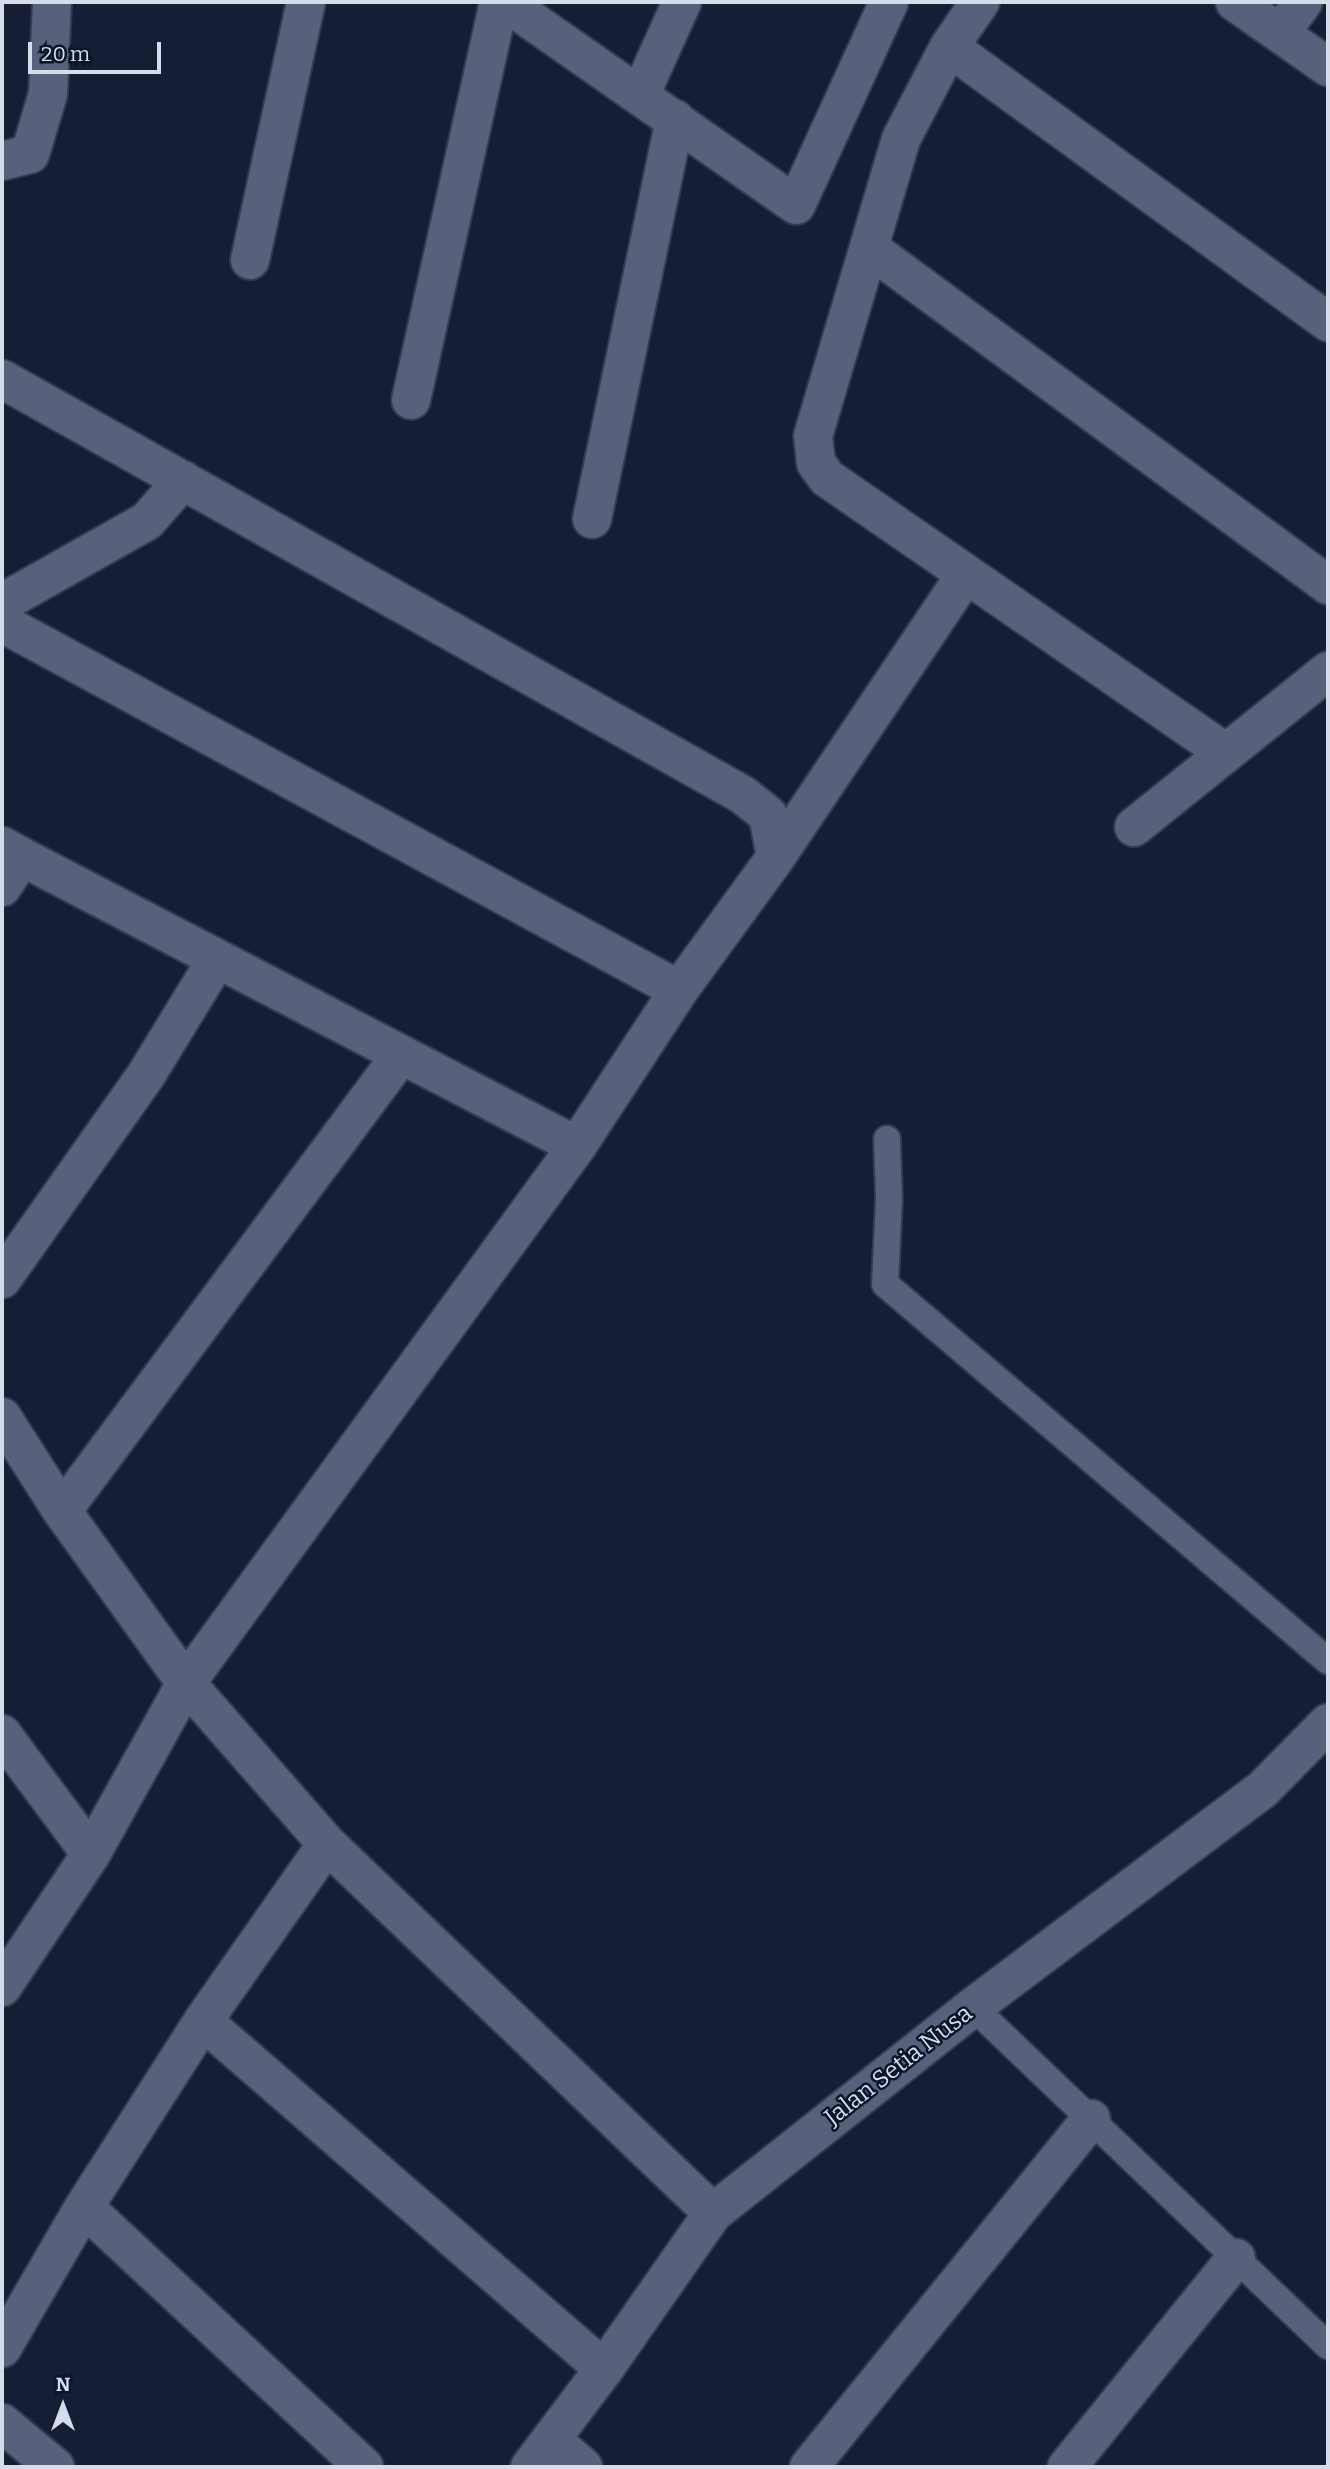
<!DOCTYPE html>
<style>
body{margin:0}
#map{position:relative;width:1330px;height:2469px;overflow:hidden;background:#161e35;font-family:Bitter,serif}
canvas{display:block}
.frame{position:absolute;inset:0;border:4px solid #d5dceb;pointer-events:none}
.north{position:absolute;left:28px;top:2371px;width:70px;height:70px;-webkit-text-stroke:5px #0d152b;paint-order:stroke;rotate:0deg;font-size:19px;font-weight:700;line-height:28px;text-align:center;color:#d5dceb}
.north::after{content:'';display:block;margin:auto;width:24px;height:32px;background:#d5dceb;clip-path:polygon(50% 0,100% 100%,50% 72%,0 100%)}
.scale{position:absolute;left:28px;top:42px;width:133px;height:32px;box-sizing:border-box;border:4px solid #d5dceb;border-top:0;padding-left:9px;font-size:21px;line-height:24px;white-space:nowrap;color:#d5dceb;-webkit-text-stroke:5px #0d152b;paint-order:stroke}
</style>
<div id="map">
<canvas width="1330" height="2469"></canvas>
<div class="frame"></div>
<div class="north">N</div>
<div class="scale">20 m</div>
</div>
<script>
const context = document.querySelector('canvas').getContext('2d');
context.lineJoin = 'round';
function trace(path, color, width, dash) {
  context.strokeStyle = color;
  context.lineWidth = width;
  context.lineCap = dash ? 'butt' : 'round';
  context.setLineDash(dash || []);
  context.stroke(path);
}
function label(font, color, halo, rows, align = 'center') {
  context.font = font + ' Bitter,serif';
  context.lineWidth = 5;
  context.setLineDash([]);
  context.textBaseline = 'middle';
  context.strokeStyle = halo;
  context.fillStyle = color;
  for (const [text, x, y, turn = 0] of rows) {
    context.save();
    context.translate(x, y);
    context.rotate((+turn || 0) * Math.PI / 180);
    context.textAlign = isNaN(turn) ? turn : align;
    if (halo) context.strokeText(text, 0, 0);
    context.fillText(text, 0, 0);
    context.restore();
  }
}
const service = new Path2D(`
 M887,1139L889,1199L885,1284L1328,1661
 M973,2007L1328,2346`);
const minor = new Path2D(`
 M505,2L796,205L889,2
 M980,2L949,47L901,139L813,436L816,463L827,478L1226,753
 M1235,2L1328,67
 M1280,33L1303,2
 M949,47L1328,322
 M640,95L682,2
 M2,161L30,154L48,94L52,2
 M869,248L1328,585
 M250,260L306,2
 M2,379L743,795L768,815L776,857L679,990L577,1146L186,1683L91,1854L2,1987
 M411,400L499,2
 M592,519L675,119
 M2,603L147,521L183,480
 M2,623L679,990
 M1134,827L1328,671
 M2,846L22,857L2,887
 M22,857L577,1146
 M776,857L966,574
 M2,1279L146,1075L217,959
 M2,1417L62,1511L186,1683L327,1844L713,2213
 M62,1511L401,1055
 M2,1734L91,1854
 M203,2021L604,2369
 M84,2207L364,2467
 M2,2348L84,2207L203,2021L327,1844
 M2,2423L55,2467
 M551,2439L583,2467
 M809,2467L1091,2119
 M1067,2467L1236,2258`);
const tertiary = new Path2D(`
 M530,2467L604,2369L713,2213L973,2007L1263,1789L1328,1723`);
trace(service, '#353a4e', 30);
trace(minor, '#353a4e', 42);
trace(tertiary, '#353a4e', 42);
trace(service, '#57617c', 26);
trace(minor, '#57617c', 38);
trace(tertiary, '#57617c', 38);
label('24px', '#d5dceb', '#0d152b', [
 ["Jalan Setia Nusa",899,2066,-38]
]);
</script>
